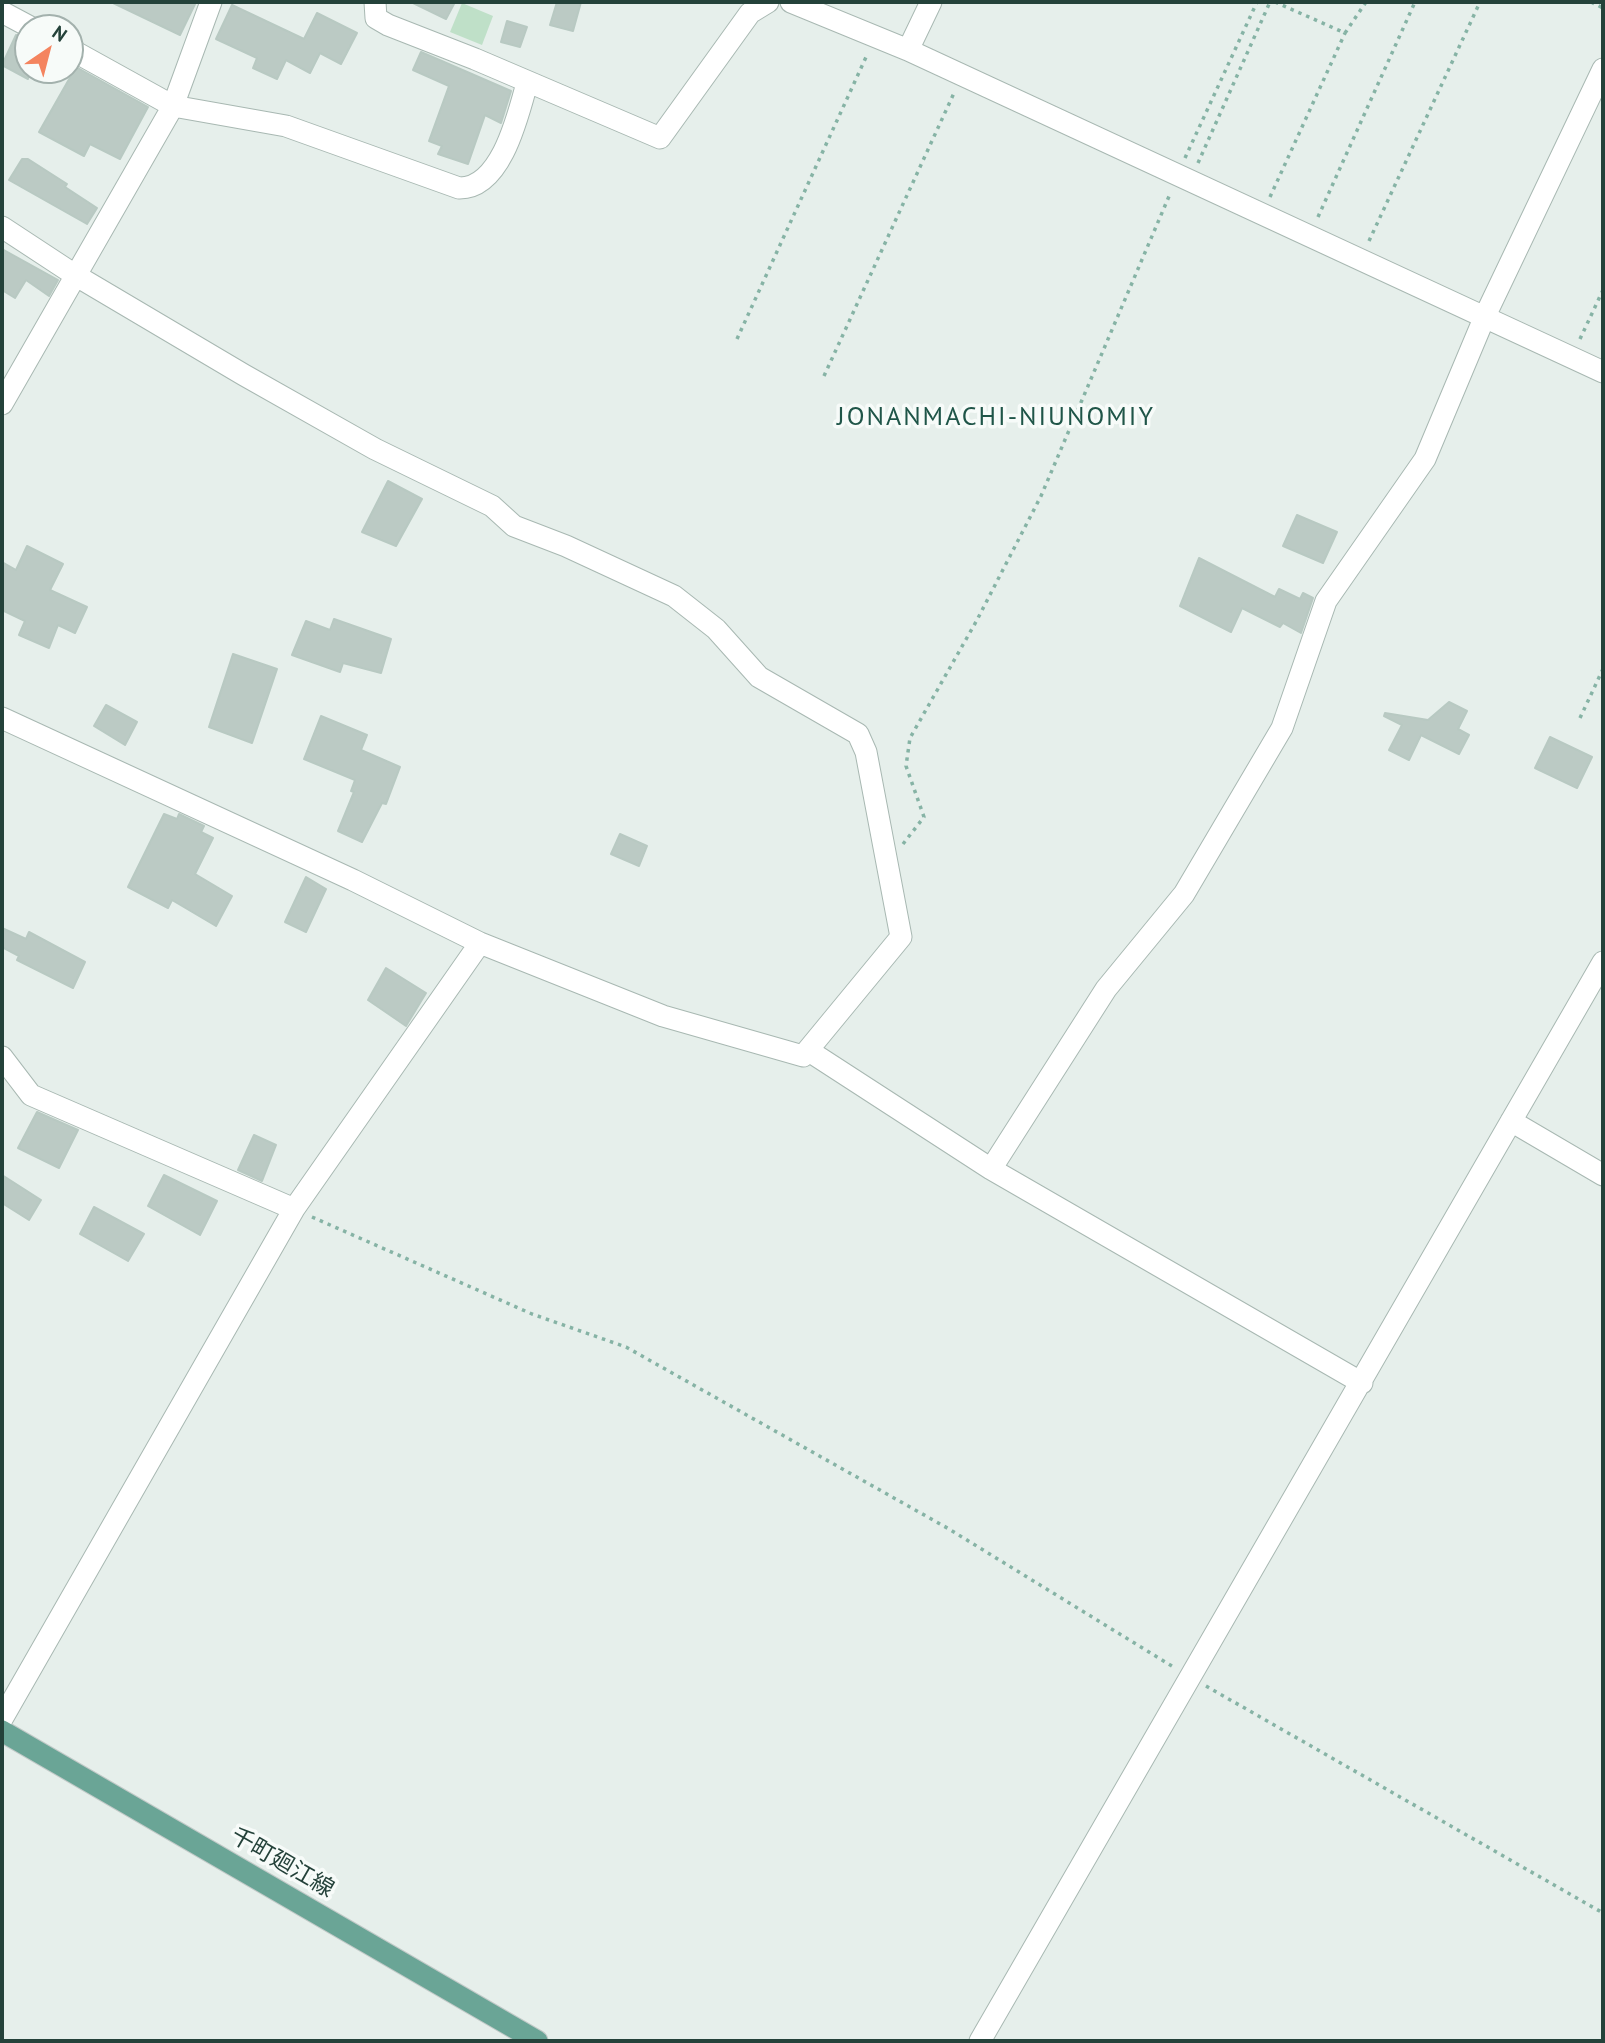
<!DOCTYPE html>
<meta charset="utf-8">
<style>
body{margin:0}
#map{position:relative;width:1605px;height:2043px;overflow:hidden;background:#e6efeb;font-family:"PT Sans",sans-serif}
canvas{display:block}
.frame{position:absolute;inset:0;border:4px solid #24423a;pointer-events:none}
.north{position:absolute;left:14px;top:14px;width:70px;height:70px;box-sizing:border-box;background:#f7fbf9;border:2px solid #a3b1ad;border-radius:50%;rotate:35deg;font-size:19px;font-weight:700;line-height:28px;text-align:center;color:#24423a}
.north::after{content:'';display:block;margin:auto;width:24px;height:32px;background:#f4845f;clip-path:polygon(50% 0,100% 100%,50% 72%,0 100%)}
</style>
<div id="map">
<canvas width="1605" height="2043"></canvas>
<div class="frame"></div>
<div class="north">N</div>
</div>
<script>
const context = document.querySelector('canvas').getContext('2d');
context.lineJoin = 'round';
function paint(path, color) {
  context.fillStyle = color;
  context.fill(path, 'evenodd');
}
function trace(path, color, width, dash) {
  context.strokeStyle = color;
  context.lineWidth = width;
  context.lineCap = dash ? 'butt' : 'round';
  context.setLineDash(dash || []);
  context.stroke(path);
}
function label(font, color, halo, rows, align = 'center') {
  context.font = font + ' "PT Sans","Noto Sans JP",sans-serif';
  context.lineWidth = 7;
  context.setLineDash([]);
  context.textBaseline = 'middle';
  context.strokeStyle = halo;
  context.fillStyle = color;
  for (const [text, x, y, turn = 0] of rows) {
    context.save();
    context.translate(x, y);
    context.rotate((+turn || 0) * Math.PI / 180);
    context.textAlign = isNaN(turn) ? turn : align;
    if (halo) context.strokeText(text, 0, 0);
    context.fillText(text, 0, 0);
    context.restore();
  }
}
paint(new Path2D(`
 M462,3L493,16L482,45L450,32Z`), '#bfe0c8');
const building = new Path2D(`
 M111,2H196L180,35Z
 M411,2H455L446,19Z
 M557,2H581L573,31L550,25Z
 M232,5L304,39L317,13L357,33L341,64L320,53L310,73L286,60L277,79L253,68L257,58L216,39Z
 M507,21L527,27L520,47L501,42Z
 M16,35L28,40V79L2,65Z
 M421,52L511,91L501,123L485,115L468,164L438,154L442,146L429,141L449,86L413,70Z
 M76,67L148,107L120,159L90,144L84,156L39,132Z
 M22,159H28L67,184L65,187L97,208L87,224L9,180Z
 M2,249L58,280L49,296L26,280L15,298L2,290Z
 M388,481L422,499L396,546L362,532Z
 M1297,515L1337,532L1323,563L1283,546Z
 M27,546L63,564L50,590L87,607L75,633L58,625L49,648L19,635L25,621L2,610V562L16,570Z
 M1199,558L1275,597L1279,589L1300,599L1303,593L1313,598L1301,633L1283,623L1280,627L1242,608L1231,632L1180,606Z
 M334,619L391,639L381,673L343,663L340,672L292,655L306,621L330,630Z
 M233,654L277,669L252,743L209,727Z
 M1449,702L1467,711L1458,729L1469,735L1459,754L1421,735L1409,760L1389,750L1402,725L1384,716L1385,713L1428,720Z
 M106,705L137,722L125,745L94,726Z
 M321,716L367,735L361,750L400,767L386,804L382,803L362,842L338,831L354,792L351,791L355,780L304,759Z
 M1550,737L1592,757L1577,788L1535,768Z
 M164,814L177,819L179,814L204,826L201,832L213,838L195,874L232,896L216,926L172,900L168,908L128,887Z
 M620,834L647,846L639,866L611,854Z
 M306,877L326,889L306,932L285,922Z
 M2,928L26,939L29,932L85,962L73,988L17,960L19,956L2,947Z
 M386,968L426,993L406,1026L368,1000Z
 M37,1112L78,1130L59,1168L18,1148Z
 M254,1135L276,1145L262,1181L238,1170Z
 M2,1175L41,1200L29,1220L2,1203Z
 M164,1175L217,1201L200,1235L148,1206Z
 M94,1207L144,1234L128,1261L80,1234Z`);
paint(building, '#bbcac4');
trace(building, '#b8c9c2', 2);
const minor = new Path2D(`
 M375,2L376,18L388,25L475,59L660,138L750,13L768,2
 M791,2L908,50L1603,372
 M2,12L32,28
 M70,49L173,106L286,126L459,188C501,189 518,116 527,83
 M908,50L931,2
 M2,227L75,275L244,375L375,449L492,506L514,526L566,546L674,596L716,629L759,677L858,734L866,752L901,937L803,1056L663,1016L480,943L353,880L2,718
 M2,404L173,106L211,2
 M809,1051L991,1169L1362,1383
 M2,1057L31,1095L294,1209
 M1511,1121L1603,1175
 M991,1169L1106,989L1184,894L1282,728L1326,601L1425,459L1485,316L1603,69
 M2,1719L294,1209L480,943
 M980,2041L1603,962`);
const major = new Path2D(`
 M2,1731L537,2041`);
trace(minor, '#a8b8b2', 23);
trace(major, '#c2cac8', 23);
trace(new Path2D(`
 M1275,2L1345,33L1366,2
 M1591,2L1603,8
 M1185,158L1257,2
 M1198,163L1270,2
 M1270,197L1345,33
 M1318,217L1415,2
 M1369,241L1480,2
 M737,339L867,55
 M1580,339L1603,290
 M824,376L954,93
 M1580,718L1603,669
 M903,844L924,817L906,766L910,738L977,620L1041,496L1170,194
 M312,1217L532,1314L626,1347L949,1529L1175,1668
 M1206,1686L1603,1913`), '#86b3a5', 3.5, [3.5, 5]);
trace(minor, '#fff', 21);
trace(major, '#6aa596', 21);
label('23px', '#24423a', '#f7fbf9', [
 ["千町廻江線",282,1863,30]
]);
context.letterSpacing = '2px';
label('26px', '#1f5548', '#f7fbf9', [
 ["JONANMACHI-NIUNOMIY",996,418]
]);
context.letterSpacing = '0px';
</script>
